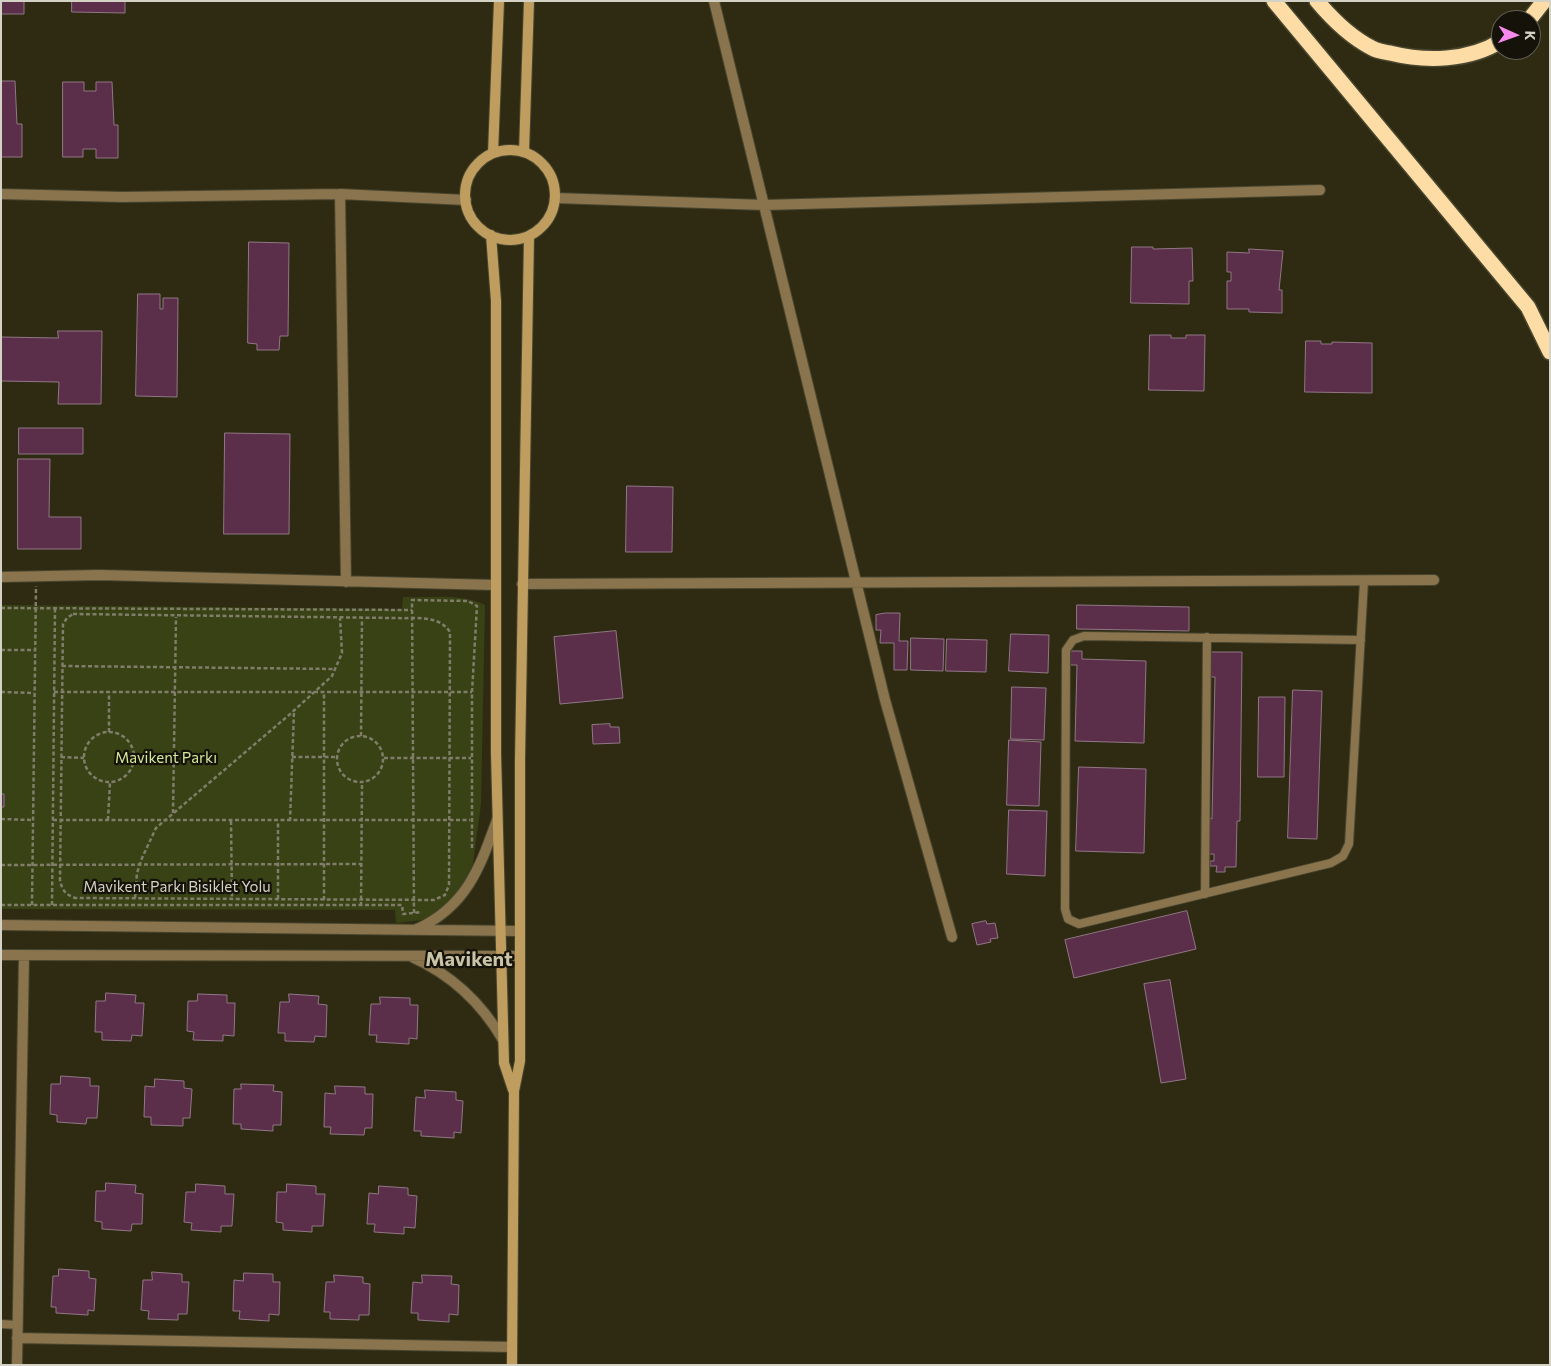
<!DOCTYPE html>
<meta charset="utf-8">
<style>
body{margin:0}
#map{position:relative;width:1551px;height:1366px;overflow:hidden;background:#2f2b13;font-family:Commissioner,sans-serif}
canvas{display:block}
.frame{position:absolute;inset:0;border:2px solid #d4d2c4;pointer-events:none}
.north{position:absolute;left:1491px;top:10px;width:50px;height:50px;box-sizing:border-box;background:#151309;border:1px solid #615f54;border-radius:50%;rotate:92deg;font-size:14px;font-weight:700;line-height:20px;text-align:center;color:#d4d2c4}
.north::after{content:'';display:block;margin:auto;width:18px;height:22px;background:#f689ed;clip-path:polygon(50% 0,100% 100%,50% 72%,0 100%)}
</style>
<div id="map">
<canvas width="1551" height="1366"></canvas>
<div class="frame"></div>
<div class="north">K</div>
</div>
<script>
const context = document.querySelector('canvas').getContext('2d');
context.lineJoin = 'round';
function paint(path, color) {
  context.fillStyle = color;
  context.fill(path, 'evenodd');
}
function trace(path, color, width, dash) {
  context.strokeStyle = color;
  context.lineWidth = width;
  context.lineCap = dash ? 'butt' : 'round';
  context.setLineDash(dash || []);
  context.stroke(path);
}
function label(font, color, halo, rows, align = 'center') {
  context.font = font + ' Commissioner,sans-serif';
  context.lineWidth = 4.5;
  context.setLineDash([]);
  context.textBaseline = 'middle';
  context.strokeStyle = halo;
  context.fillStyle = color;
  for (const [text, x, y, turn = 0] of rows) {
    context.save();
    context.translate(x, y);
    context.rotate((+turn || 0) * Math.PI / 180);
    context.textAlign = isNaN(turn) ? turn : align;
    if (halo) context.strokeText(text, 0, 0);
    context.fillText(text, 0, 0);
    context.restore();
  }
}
paint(new Path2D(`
 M403,597C429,598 461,593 485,605L481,804L472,870L452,904L422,920L396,923L395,910L1,909V605L402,609Z`), '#384215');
const building = new Path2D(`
 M1,1H24V14H1Z
 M72,1H125V13L72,12Z
 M1,81H15L17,124H22V157H1Z
 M63,82H84V91H96V82H112L114,125H118V158H96V149H83V157H63Z
 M249,242L289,243L288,336H280L279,350H257V344L248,343Z
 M1132,247H1153V249L1192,248L1193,281H1189V304L1131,303Z
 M1249,249L1283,251L1279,290H1282V313L1249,312V309H1227V281H1231V272H1227V252L1249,253Z
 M138,294H160V309H163V298H178L177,397L136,396Z
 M58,331H102L101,404H58L59,382L1,381V337L58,338Z
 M1150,335H1171V338H1186V335H1205L1204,391L1149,390Z
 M1306,341H1321V344H1332V342L1372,343V393L1305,392Z
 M19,428H83V454H19Z
 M225,433L290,434L289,534H224Z
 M18,459H50L49,517H81V549H18Z
 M627,486L673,487L672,552H626Z
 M1077,605L1189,607V631L1077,629Z
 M886,613H900L899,641H908L907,670H894V643H880L881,630H876V615Z
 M616,631L623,698L560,704L554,637Z
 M1011,634L1049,635L1048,673L1009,671Z
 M911,638L944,639L943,671L911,670Z
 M947,639L987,640L986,672L946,671Z
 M1069,651H1082V659L1146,661L1144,743L1075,741L1077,665H1068Z
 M1211,652H1242L1240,821H1237L1236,867H1225V872H1216L1217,866H1210V861H1214V854H1208L1209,818L1212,819L1215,677H1210Z
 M1012,687L1046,688L1044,740L1011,739Z
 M1293,690L1322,691L1317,839L1288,838Z
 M1259,697H1285L1284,777H1258Z
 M610,724V727H619L620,743L593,744L592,725Z
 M1009,740L1041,742L1039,806L1007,805Z
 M1079,767L1146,769L1144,853L1076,851Z
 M1,794H4V807H1Z
 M1009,810L1047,811L1045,876L1007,874Z
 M1187,911L1196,949L1074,978L1065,940Z
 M986,921L987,924L995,923L998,938L990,939L991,942L977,945L972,924Z
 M1170,980L1186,1079L1161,1083L1144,984Z
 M106,993L136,995L135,1003H144L142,1036L132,1035L131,1041L102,1040V1032H95L96,1001H105Z
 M198,994L227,995V1003H235L234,1036L223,1035V1041L193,1040L194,1032L187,1031L188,1001H197Z
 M289,994L319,996L318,1004L327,1005L326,1037L315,1036L314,1042L285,1041V1033H278L280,1002H289Z
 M380,997L410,998V1005H418L417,1039L409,1038V1044L376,1042L377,1035H369L371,1004H380Z
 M61,1076L90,1078V1086H99L97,1118H87L86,1124L57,1122V1115L50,1114L51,1084H60Z
 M155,1079L184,1081V1088L192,1089L190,1118H183V1126L151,1125V1117H144L145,1086L154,1087Z
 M241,1084L274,1085L273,1091L282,1092L281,1125H273V1131L241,1129V1124H233L234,1089H241Z
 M335,1086L365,1087V1094H373L372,1128H365L364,1135L330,1134L331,1127H324L325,1093L335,1094Z
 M425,1090L456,1092V1100L463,1101L461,1133L454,1132V1138L421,1136V1131H414L416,1097L425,1098Z
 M106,1183L136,1185L135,1193L143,1194L142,1224H132L131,1231L102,1229V1222L95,1221L96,1191H105Z
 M196,1184L225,1186V1194H234L232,1226H221V1232L191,1230L192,1223L184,1222L186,1192H195Z
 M287,1184L316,1186V1194H325L323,1226H312V1232L283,1230V1223L276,1222L277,1192H286Z
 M379,1186L408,1188V1195L417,1196L415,1228L404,1227V1234L374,1232L375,1224H367L369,1193L378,1194Z
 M59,1269L89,1271V1278L96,1279L94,1311L88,1310V1315L56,1313V1307H51L53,1276H58Z
 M152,1272L182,1274V1282H189L187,1314H178V1320L148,1319L149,1311L141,1310L143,1280H152Z
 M244,1273L273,1274V1282H280L279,1315L269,1314V1321L239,1319L240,1311H233L234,1280L243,1281Z
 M334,1275L363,1277V1283L370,1284L369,1315H359V1320L330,1319V1312H324L326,1282H334Z
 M422,1275L452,1276L451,1284L459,1285L458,1315L449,1314V1322L418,1320V1313H411L413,1282L422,1283Z`);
paint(building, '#5b2f4a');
trace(building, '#917786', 1);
const service = new Path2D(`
 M1361,640L1084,636L1073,640L1066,650L1065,909L1068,919L1079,924L1331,863L1343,856L1349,844L1364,581
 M1205,894L1207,637
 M1,1324L17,1325`);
const minor = new Path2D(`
 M714,1L885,700L952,937
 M1,194L122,197L340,194L466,200
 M340,194L346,582
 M555,198L764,205L1320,190
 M1,577L99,575L496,585
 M522,584L1434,580
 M1,925L519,931
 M417,929C467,906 480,867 497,820
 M1,955L518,956
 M412,957C452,975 481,1002 503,1040
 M17,1338L512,1347
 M17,1365L24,955`);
const secondary = new Path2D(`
 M465 195a45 45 0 1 1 90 0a45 45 0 1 1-90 0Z
 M524,152L529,1
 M493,153L499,1
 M491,235L496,301V753L504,1063L513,1090
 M512,1365L514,1091L520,1061V760L529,236`);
const motorway = new Path2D(`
 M1274,1L1528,307L1550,352
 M1317,1C1333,20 1350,37 1372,48C1377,51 1384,52 1390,53C1426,62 1469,61 1501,41
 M1529,20L1544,1`);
trace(service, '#49462f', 10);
trace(minor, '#49462f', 12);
trace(secondary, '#49462f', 12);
trace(motorway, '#49462f', 18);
trace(new Path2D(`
 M1,608L412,610
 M73,614L395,618C415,619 438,614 450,632L449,885L445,895L434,900L75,898C65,894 62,890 60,880L63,624L67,618Z
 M1,650H34
 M62,666L335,669
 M1,692L34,693
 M54,692H472
 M109,732V692
 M84 757a25 25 0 1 1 50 0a25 25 0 1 1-50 0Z
 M337 759a23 23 0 1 1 46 0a23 23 0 1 1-46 0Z
 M361,736L362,618
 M134,756H174
 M61,757L84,758
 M292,757H337
 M384,758H471
 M173,813L176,617
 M1,819L32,820
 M53,820H470
 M108,820L110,782
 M231,821L232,899
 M290,821L294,711
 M1,865L361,864
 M135,898L137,873L142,858L156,828L289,715L332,676L342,653L340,618
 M278,899V821
 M324,900V692
 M1,905H402L403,914L422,912
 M32,905L36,586
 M52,905L55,609
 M361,906L362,782
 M414,913L412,600L468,601L477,606L472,692V850`), '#807d6a', 2.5, [4, 2.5]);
trace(service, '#89744d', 8);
trace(minor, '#89744d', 10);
trace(secondary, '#bf9d5e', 10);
trace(motorway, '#fddda5', 15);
label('15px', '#d5e99a', '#151309', [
 ["Mavikent Parkı",166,758]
]);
label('15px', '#d4d2c4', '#151309', [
 ["Mavikent Parkı Bisiklet Yolu",177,887]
]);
label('bold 20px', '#c9c4a8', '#151309', [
 ["Mavikent",469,959]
]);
</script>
